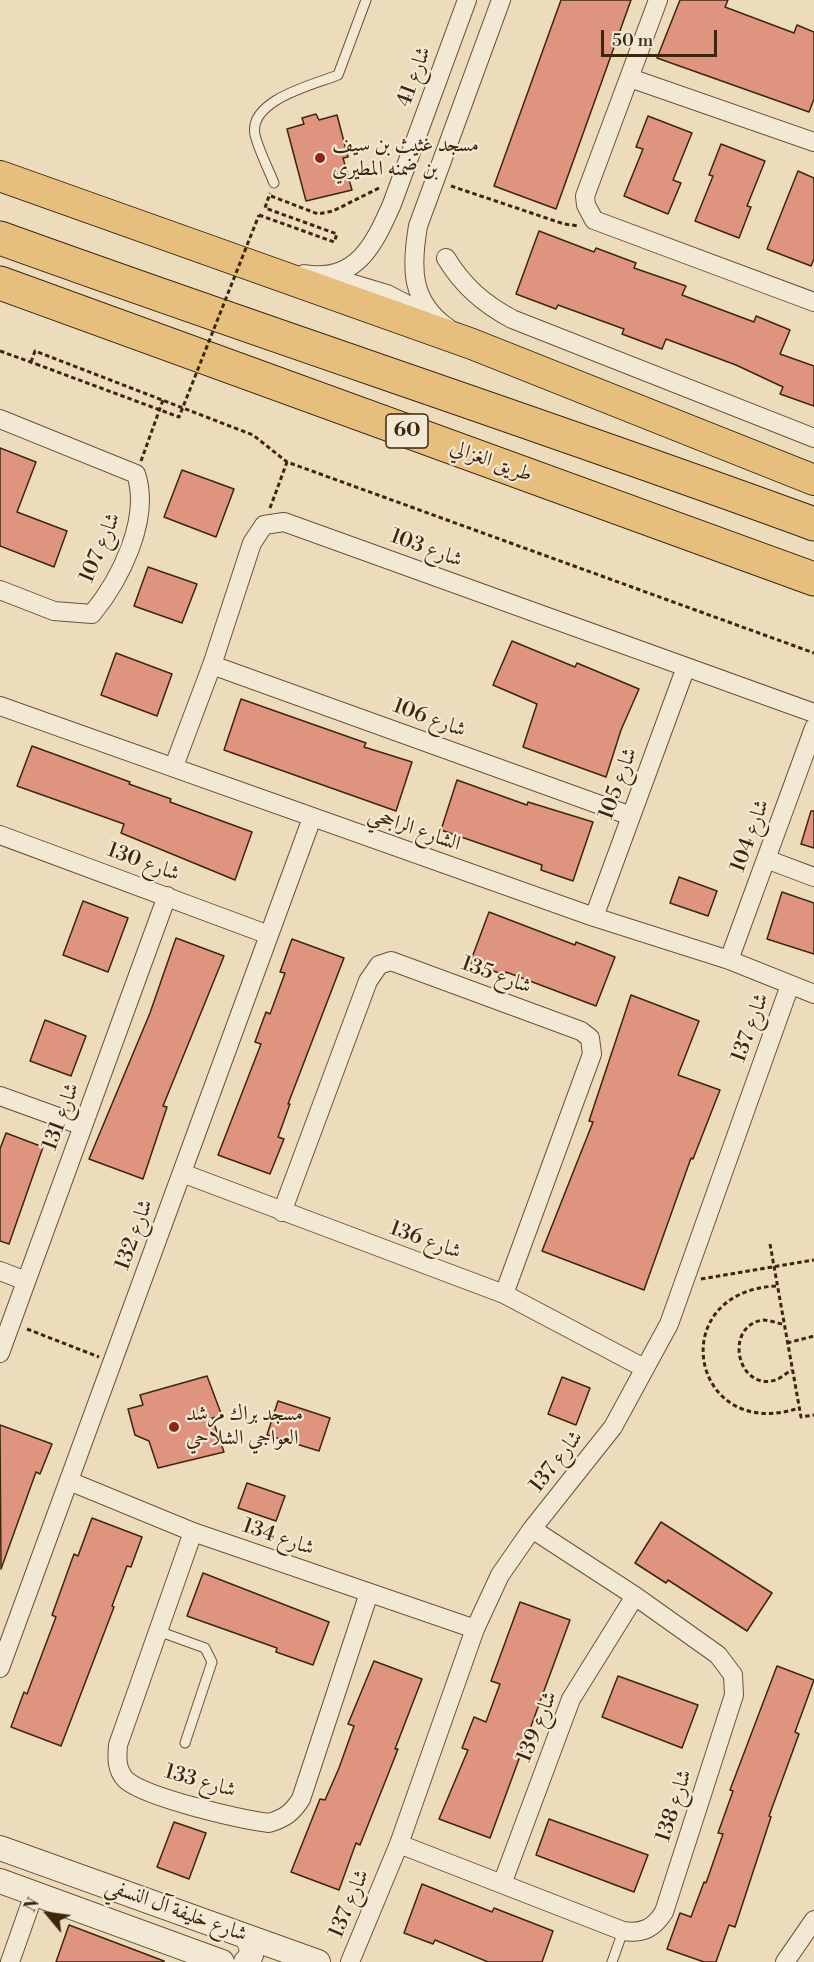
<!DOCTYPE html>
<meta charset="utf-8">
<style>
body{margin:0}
#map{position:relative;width:814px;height:1962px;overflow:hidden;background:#ecdcbc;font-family:"Libre Bodoni",serif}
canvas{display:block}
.north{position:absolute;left:18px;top:1884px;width:60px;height:60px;-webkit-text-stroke:4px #f3e8d3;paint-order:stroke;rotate:299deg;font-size:16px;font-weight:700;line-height:24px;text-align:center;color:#3d270c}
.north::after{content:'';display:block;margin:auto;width:21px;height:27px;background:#3d270c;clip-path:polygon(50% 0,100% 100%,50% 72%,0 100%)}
.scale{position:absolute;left:601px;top:30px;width:116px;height:27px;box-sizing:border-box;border:3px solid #3d270c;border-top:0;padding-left:8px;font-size:18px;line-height:21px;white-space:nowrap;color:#3d270c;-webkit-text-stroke:4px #f3e8d3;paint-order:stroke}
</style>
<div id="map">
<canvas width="814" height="1962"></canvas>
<div class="north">N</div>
<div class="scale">50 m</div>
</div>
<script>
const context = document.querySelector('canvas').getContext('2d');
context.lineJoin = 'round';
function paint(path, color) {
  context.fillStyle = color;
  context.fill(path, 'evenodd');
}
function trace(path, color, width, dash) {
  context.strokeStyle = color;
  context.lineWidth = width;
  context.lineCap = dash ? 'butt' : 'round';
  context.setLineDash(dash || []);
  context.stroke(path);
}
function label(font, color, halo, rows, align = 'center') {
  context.font = font + ' "Libre Bodoni",Amiri,serif';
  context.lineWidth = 4.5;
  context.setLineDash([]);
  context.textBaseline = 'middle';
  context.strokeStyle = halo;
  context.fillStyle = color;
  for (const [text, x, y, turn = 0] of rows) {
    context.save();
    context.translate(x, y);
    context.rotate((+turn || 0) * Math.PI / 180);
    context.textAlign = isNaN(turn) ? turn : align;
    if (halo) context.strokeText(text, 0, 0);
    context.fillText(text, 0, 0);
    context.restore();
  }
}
const building = new Path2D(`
 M561,0H631L556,209L494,186Z
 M680,0H728L725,7L794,33L797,25L814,32V99L809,112L657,58Z
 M316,114L319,120L337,115L348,157L343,158L352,190L306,201L287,129L304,124L302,118Z
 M648,116L692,133L673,180L681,183L668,214L624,196L643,149L636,147Z
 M721,144L765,161L747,206L751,207L739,238L695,221L713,176L709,175Z
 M798,171L814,178V259L811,266L767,249Z
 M539,231L594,252L596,248L636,263L634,268L686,286L682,295L754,322L756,316L790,330L780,354L814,366V406L780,394L783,387L736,365L666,339L662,349L622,334L624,329L558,305L556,309L516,294Z
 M0,448L36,462L17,512L67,531L54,567L0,546Z
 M182,470L234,489L216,537L164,517Z
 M148,567L197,584L182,623L134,606Z
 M512,641L575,667L577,663L639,689L621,730L606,777L523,747L537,704L493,685Z
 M116,653L172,674L157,716L101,695Z
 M241,699L366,743L364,747L412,762L396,811L224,750Z
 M32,746L130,782L129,784L171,799L170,802L252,832L235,880L121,833L124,824L17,786Z
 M457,780L527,805L528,802L593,822L573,881L541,870L542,865L441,830Z
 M811,811H814V848L801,844Z
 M679,877L717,891L708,916L670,903Z
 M782,892L814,903V954L767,939Z
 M83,901L128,918L108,972L63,955Z
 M489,912L575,945L576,942L615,957L596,1006L506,972L505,975L470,963Z
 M176,938L224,956L163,1106L167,1107L143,1179L89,1159L150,1013Z
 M292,939L344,958L288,1104H290L278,1137L284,1139L270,1174L218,1155L261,1044L255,1042L266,1012L270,1014L285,973L280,972Z
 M631,995L699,1021L678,1075L720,1090L693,1159L691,1158L644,1290L542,1251L593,1122L589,1121Z
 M45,1020L86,1036L71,1076L30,1061Z
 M6,1133L43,1147L9,1244L0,1241V1149Z
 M207,1376L222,1416L212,1418L224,1452L158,1468L149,1441L135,1435L128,1409L143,1405L140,1395Z
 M562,1377L590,1388L576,1425L548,1414Z
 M278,1401L330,1418L319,1451L267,1435Z
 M0,1425L52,1444L40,1474L36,1472L1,1569Z
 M247,1483L285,1496L276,1521L238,1508Z
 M92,1518L142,1537L131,1567L127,1566L112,1606L114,1607L61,1746L11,1727L24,1692L27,1694L56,1617L52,1615L74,1554L78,1556Z
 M661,1522L772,1593L747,1631L668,1580L666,1583L635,1563Z
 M203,1573L329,1622L313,1665L276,1652L277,1648L187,1616Z
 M520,1602L570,1620L490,1838L439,1819L468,1750L462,1748L474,1717L486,1722L500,1684L491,1681Z
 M374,1661L422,1679L395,1749H398L387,1777L360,1845L356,1843L339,1890L291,1872L320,1799L325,1800L339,1768L354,1726L348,1724Z
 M777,1666L814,1680L795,1732L799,1734L769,1816L771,1817L735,1927L729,1925L716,1962H704L667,1949L680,1913L691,1917L704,1882L706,1883L723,1834L718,1833L733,1791L730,1790Z
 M618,1676L698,1705L682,1748L602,1717Z
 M549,1819L648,1855L634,1892L536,1855Z
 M174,1822L206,1833L189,1879L157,1867Z
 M422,1884L492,1912L494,1908L553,1931L542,1962H488L435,1940L433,1944L404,1933Z
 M69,1925L164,1961V1962H56Z`);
paint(building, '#df9480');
trace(building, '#3d270c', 1.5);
const service = new Path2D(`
 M274,183C268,168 259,151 255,135C248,100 313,85 338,75L366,0
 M158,1631L205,1648L212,1662L185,1743
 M612,1962L623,1931`);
const minor = new Path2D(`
 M658,0L585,196L586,205L594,220L814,302
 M630,78L814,142
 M446,258C463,286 484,304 512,319L814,438
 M304,274C356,283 374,245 392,204L467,0
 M327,276L387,294L433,318
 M448,328C410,302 411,267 418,226L501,0
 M0,419L136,474C151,519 120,580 92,614L54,611L0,590
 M212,665L631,816
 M0,706L594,917L729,960L814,994
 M174,766L212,665L252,543L264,525L284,522L814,713
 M0,835L269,935
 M766,859L814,877
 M594,917L686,667
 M729,960L814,728
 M0,1096L83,1126
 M182,1173L504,1294L644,1368
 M282,1212L368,981L379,965L391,961L581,1031L590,1038L592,1054L504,1294
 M0,1271L26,1281
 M0,1353L167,896
 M69,1481L193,1532L475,1629
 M193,1532L118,1745C117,1757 116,1770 126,1780C147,1798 239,1819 269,1823C285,1818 292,1813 301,1799L369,1593
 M0,1668L312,818
 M399,1844L623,1931C643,1934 654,1928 664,1912L734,1695L733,1675L718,1655L635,1596L532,1529
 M502,1884L571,1699L635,1596
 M10,1962L34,1894
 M350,1962L399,1844L475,1629L500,1575L532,1529L613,1427L669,1324L790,985
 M785,1962L814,1920`);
const tertiary = new Path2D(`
 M0,1848L318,1962
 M0,1881L222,1962
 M245,1936C252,1944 255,1954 246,1962`);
const primary = new Path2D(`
 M0,176L472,344L814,480`);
const motorway = new Path2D(`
 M0,238C271,336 544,425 814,524
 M0,283L814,579`);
trace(service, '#695438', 11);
trace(minor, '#695438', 20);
trace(tertiary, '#695438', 26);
trace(primary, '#3d270c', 32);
trace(motorway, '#3d270c', 35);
trace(new Path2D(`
 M451,186L564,224L579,226
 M271,196L318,214L333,211L381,187
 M259,215L334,242L337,234L265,208L270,193
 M0,351L36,364
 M31,362L35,351L253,435L287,462L814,653
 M141,461L163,400
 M270,508L287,462
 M770,1244L801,1417L814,1415
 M701,1279L814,1260
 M776,1286C662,1292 691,1444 799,1408
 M782,1324C777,1323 769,1320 763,1320C723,1326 737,1392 776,1380C781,1378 787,1373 791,1370
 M27,1329L99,1357
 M787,1343L814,1336`), '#3d270c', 3, [4.5, 3]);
trace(service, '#f3e8d3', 9);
trace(minor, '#f3e8d3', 18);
trace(tertiary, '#f3e8d3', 24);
trace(primary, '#e6be7e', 30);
trace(motorway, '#e6be7e', 33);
trace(new Path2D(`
 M36,364L179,417L259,215`), '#3d270c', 3, [4.5, 3]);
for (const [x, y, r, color] of [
 [320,158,6,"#8f2418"],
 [174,1427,6,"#8f2418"]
]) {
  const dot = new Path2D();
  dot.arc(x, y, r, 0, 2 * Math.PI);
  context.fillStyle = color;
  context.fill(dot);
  trace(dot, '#f3e8d3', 2);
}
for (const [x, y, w] of [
 [407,431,42]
]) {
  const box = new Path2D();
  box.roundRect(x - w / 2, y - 17, w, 34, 4.5);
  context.fillStyle = '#f3e8d3';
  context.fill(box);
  trace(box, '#3d270c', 1.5);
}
label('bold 20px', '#3d270c', null, [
 ["60",407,431]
]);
label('21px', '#3d270c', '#f3e8d3', [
 ["شارع 41",415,77,-70],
 ["طريق الغزالي",491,462,20],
 ["شارع 107",101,548,-67],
 ["شارع 103",426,549,20],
 ["شارع 106",429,719,20],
 ["شارع 105",619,784,-70],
 ["الشارع الراجحي",414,830,19],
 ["شارع 104",751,836,-70],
 ["شارع 130",143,863,20],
 ["شارع 135",496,976,20],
 ["شارع 137",751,1028,-70],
 ["شارع 131",62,1117,-70],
 ["شارع 132",135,1235,-70],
 ["شارع 136",425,1241,20],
 ["شارع 137",557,1462,-52],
 ["شارع 134",278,1538,19],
 ["شارع 139",538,1727,-68],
 ["شارع 133",200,1782,16],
 ["شارع 138",675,1806,-72],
 ["شارع 137",350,1904,-67],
 ["شارع خليفة آل النسفي",176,1911,20]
]);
label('21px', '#3d270c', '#f3e8d3', [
 ["مسجد غثيث بن سيف",332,146],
 ["بن ضمنه المطيري",332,170],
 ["مسجد براك مرشد",186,1415],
 ["العواجي الشلاحي",186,1439]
], 'left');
</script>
